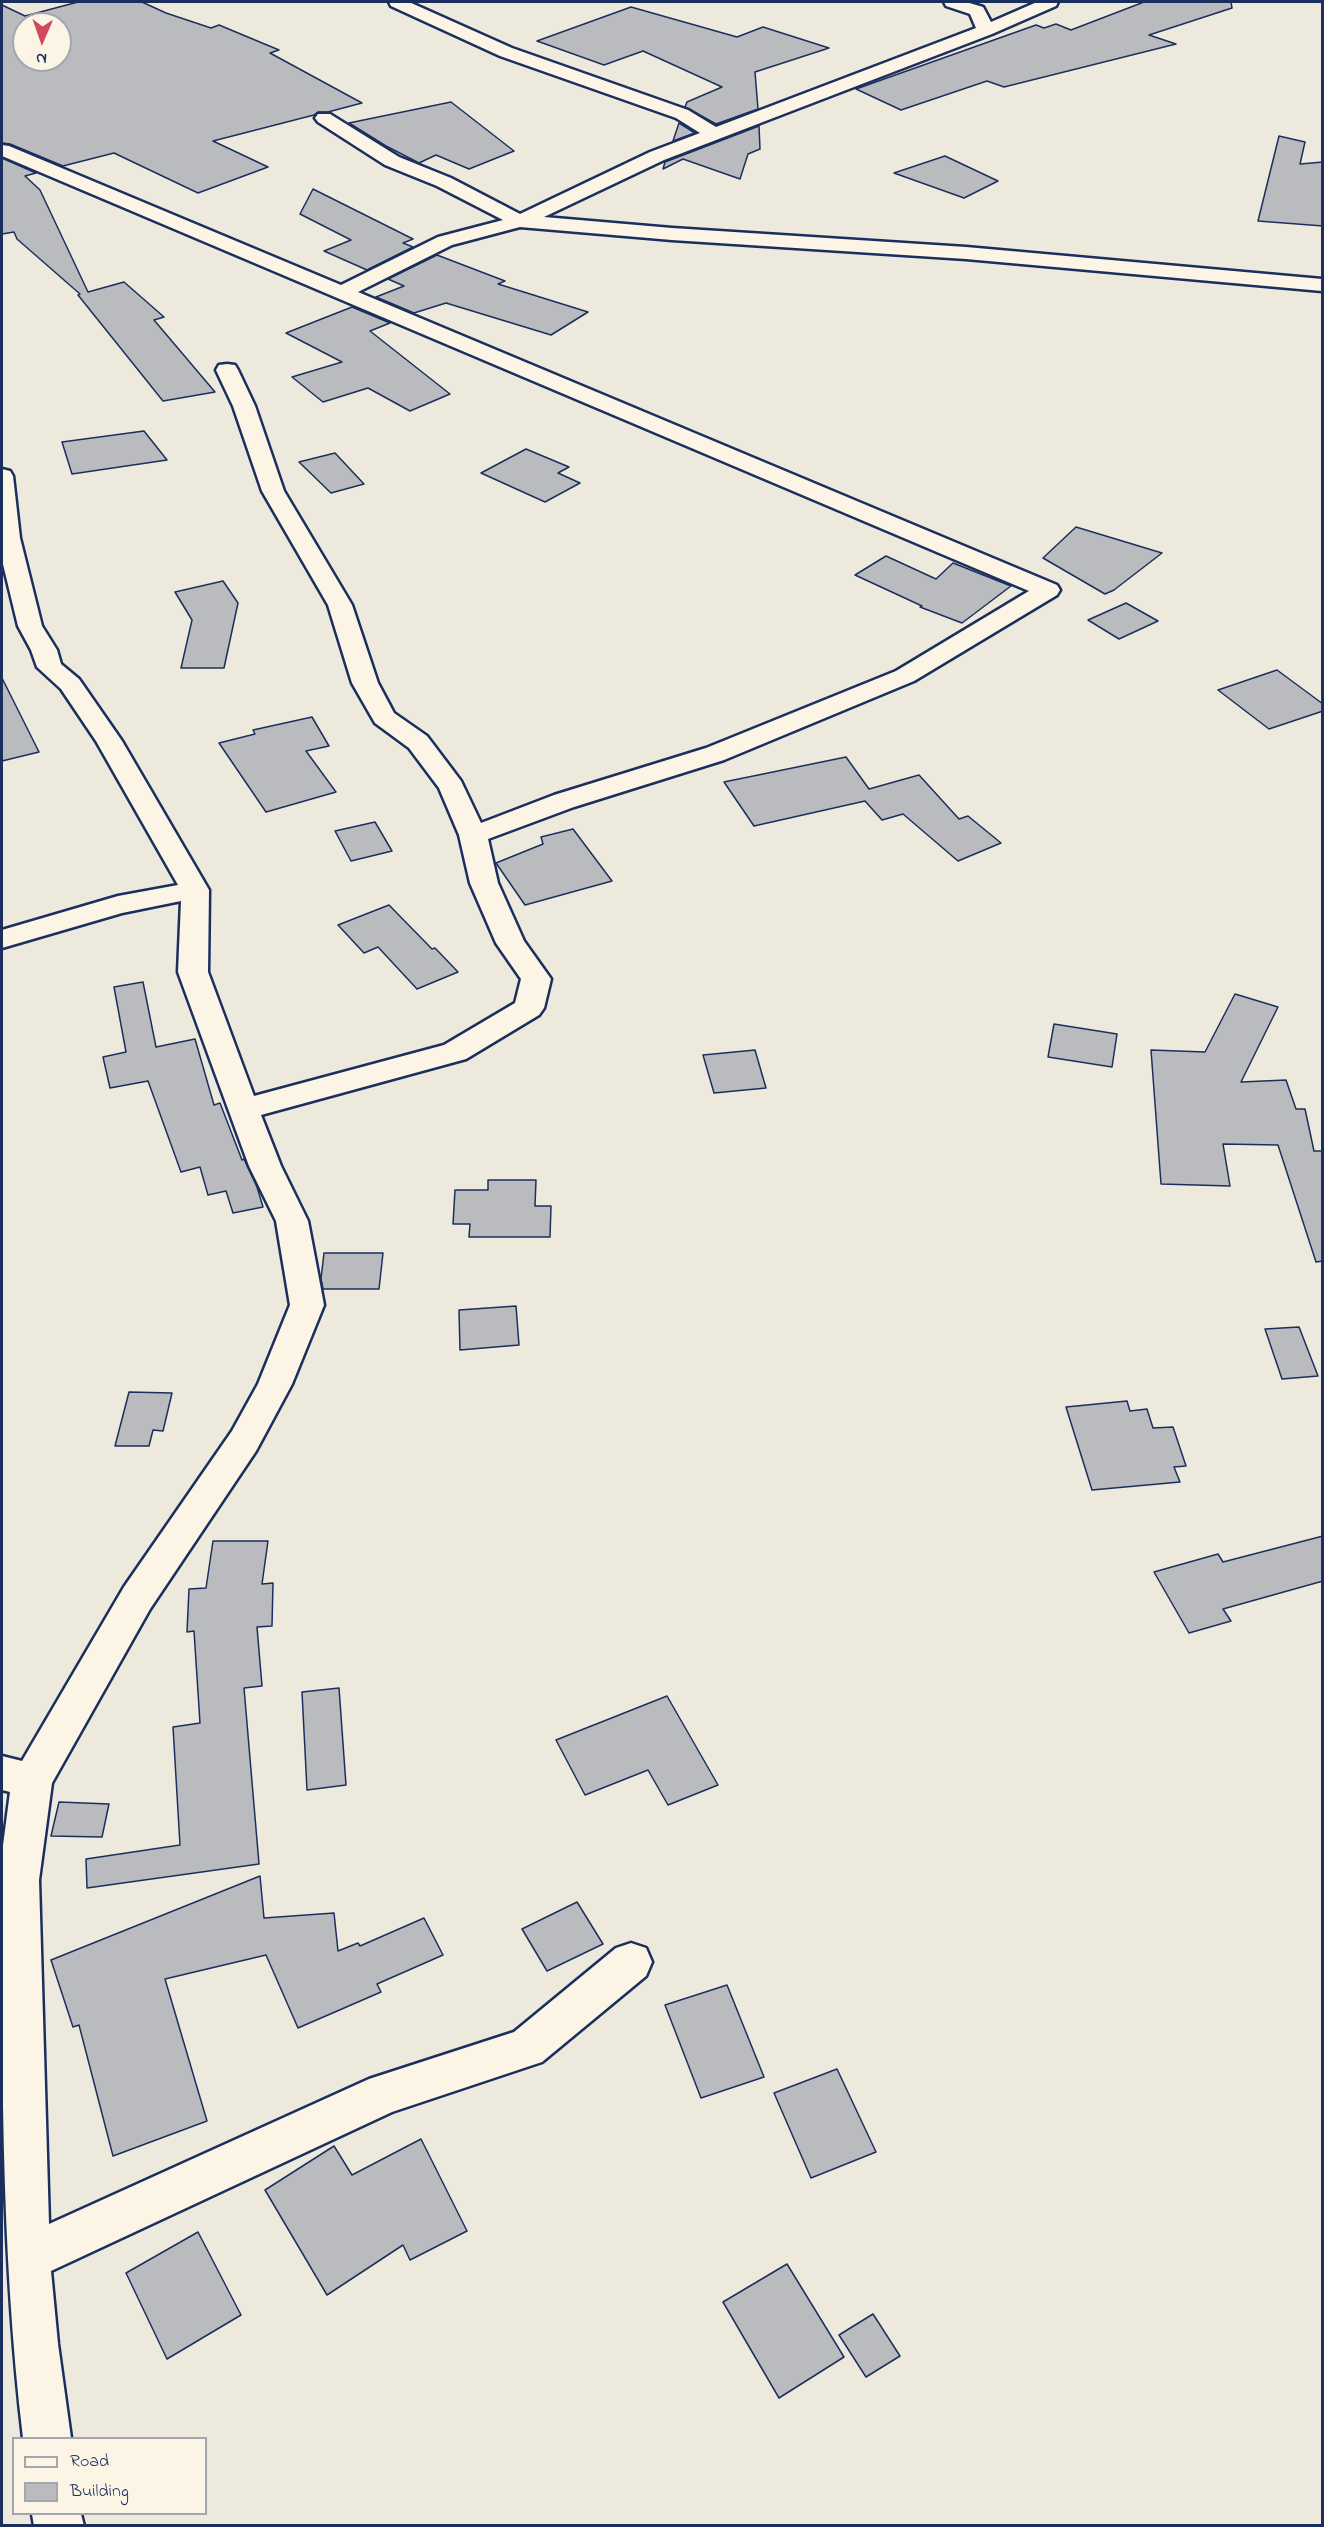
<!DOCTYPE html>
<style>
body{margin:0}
#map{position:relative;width:1324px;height:2527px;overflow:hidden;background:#eee9dd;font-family:"Indie Flower",sans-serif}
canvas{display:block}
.frame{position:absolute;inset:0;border:3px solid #1b2f5e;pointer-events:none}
.legend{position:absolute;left:12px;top:2437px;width:195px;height:78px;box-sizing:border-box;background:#fcf5e5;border:2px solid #a2a6af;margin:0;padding:8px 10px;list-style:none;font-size:18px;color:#1b2f5e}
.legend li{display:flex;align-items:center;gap:12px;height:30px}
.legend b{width:30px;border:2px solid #a2a6af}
.north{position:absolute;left:12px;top:12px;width:60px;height:60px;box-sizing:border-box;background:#fcf5e5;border:2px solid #a2a6af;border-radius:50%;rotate:182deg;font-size:16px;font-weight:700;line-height:24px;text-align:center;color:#1b2f5e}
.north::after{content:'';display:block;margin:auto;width:21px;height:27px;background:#d1495b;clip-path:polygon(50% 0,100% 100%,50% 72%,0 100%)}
</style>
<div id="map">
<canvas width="1324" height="2527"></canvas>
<div class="frame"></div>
<ul class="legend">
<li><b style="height:8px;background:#fcf5e5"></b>Road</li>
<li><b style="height:16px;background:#babbbe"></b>Building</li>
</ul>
<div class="north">N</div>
</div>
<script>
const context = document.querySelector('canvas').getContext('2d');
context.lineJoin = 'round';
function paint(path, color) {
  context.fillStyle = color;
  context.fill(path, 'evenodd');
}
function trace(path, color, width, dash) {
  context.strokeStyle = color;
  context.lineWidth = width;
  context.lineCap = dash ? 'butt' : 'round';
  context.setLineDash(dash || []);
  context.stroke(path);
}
const building = new Path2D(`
 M78,2H142L166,13L211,28L219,25L279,50L270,53L362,103L328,112H318L314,115L213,141L268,167L198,193L114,153L63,166L10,144L2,143V5L25,16ZM24,24H60V60H24Z
 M1144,2H1231L1232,8L1149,35L1176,44L1004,87L987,81L901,110L856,89L1036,25L1044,28L1056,24L1071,30Z
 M631,7L737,37L763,27L829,48L755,72L758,109L716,124L685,107L687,102L722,87L643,51L604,65L537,41Z
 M451,102L514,151L469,169L436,155L419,163L386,146L349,123Z
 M679,123L695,133L673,141Z
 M759,126L760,149L748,154L740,179L683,159L663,169L665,162Z
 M1279,136L1305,142L1300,164L1323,162V226L1258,221Z
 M945,156L998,181L964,198L894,173Z
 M2,158L36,173L25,176L40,190L88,292L124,282L164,317L154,320L215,392L163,401L78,295L80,294L17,239L14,232L2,234Z
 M313,189L413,239L403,243L413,247L367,270L324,251L351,240L300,214Z
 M437,255L505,281L498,284L588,312L551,335L446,303L414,313L376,297L404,286L388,279Z
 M352,307L390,323L370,331L450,394L410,411L368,388L323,402L292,377L342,362L286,333Z
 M144,431L167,460L72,474L62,442Z
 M526,449L569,467L558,473L580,483L545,502L481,473Z
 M335,453L364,484L331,493L299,462Z
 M1076,527L1162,553L1114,590L1105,594L1043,558Z
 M886,556L936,579L953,563L1011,586L962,623L920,607L922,606L855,575Z
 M223,581L238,603L224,668H181L192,620L175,592Z
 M1126,603L1158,621L1119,639L1088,620Z
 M1277,670L1323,704V711L1269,729L1218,690Z
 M2,678L39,752L2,761Z
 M312,717L329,746L306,751L336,792L266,812L219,743L255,734L253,730Z
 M846,757L869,789L919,775L959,819L968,816L1001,843L958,861L903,814L882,820L865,801L754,826L724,782Z
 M375,822L392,851L351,861L335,831Z
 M573,829L612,881L525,905L496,863L543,844L541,837Z
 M389,905L432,949L435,948L458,972L417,989L378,947L364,953L338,925Z
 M143,982L156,1047L195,1039L214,1105L220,1103L242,1160L244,1159L257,1187L263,1207L233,1213L226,1191L208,1195L200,1167L181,1172L148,1081L110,1088L103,1057L126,1052L114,987Z
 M1235,994L1278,1007L1241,1082L1286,1080L1296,1109H1305L1314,1151H1323V1261L1316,1262L1278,1145L1223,1144L1230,1186L1161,1184L1151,1050L1205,1052Z
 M1054,1024L1117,1034L1112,1067L1048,1057Z
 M755,1050L766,1088L714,1093L703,1055Z
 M488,1180H536L535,1206H551L550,1237H469L470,1224H453L455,1190H488Z
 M324,1253H383L379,1289H323L321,1279Z
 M516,1306L519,1345L460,1350L459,1310Z
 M1299,1327L1318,1376L1282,1379L1265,1329Z
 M129,1392L172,1393L163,1431L153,1430L149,1446H115Z
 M1127,1401L1130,1411L1147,1409L1153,1428L1173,1427L1186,1466L1174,1467L1180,1482L1092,1490L1066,1407Z
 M1323,1536V1581L1223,1609L1231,1621L1189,1633L1154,1572L1218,1554L1223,1562Z
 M213,1541H268L262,1584L273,1583L272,1626L257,1627L262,1686L244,1688L259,1864L87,1888L86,1859L180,1845L173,1727L200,1723L194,1631L187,1632L189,1589L206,1588Z
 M339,1688L346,1785L307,1790L302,1692Z
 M667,1696L718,1785L668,1805L648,1770L585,1795L556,1740Z
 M59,1802L109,1804L102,1837L51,1836Z
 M260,1876L264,1918L334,1913L338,1951L358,1943L360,1946L424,1918L443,1955L377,1984L381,1992L298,2028L266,1955L165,1979L207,2121L113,2156L79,2025L73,2027L51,1960Z
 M577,1902L603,1944L547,1971L522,1929Z
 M727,1985L764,2077L701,2098L665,2005Z
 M837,2069L876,2152L811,2178L774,2093Z
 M421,2139L467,2231L410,2260L403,2245L327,2295L265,2190L334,2146L352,2175Z
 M198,2232L241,2315L167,2359L126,2273Z
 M787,2264L844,2357L779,2398L723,2302Z
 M873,2314L900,2356L866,2377L839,2335Z`);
paint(building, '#babbbe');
trace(building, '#1b2f5e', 1.5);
const street = new Path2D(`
 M389,2H409L512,48L688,110L716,127L976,28L970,14L946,6L944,2H966L983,7L991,22L1037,2H1058L1056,6L992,34L664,160L544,217L672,228L966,247L1322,279V291L966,259L672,240L520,227L452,245L358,292L1057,585L1060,590L1057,595L914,681L724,760L574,807L488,839L498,883L524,941L551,979L544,1008L539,1015L466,1059L261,1115L281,1166L308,1221L324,1305L292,1384L256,1451L150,1609L52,1783L39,1880L49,2224L369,2079L514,2032L616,1948L631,1943L646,1948L652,1962L646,1976L542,2062L392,2112L51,2271L58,2344L71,2438H23C0,2246 2,2047 2,1853L10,1792L2,1790V1756L22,1761L124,1587L232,1431L258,1384L290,1305L276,1221L249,1166L178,972L181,901L122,913L2,948V930L118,896L178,885L96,741L61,689L37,667L31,650L18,626L2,560V469L10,471L13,476L20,538L42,626L57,650L61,664L79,679L122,741L209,890L208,972L254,1096L444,1045L515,1003L521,979L496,943L470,883L459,835L439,788L409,748L375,723L352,683L328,605L262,491L233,406L216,370L219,365L227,364L235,365L238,370L255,406L284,491L352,605L378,683L394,713L427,736L461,781L481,823L554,795L706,748L896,671L1029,591L2,156V145L9,146L341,285L438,237L503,220L437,186L385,165L318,122L315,118L318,114H330L399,157L451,178L520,214L650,152L700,133L676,118L500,56L391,6Z
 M32,2514H81L84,2526H34Z`);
trace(street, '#1b2f5e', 5);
paint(street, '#fcf5e5');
</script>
